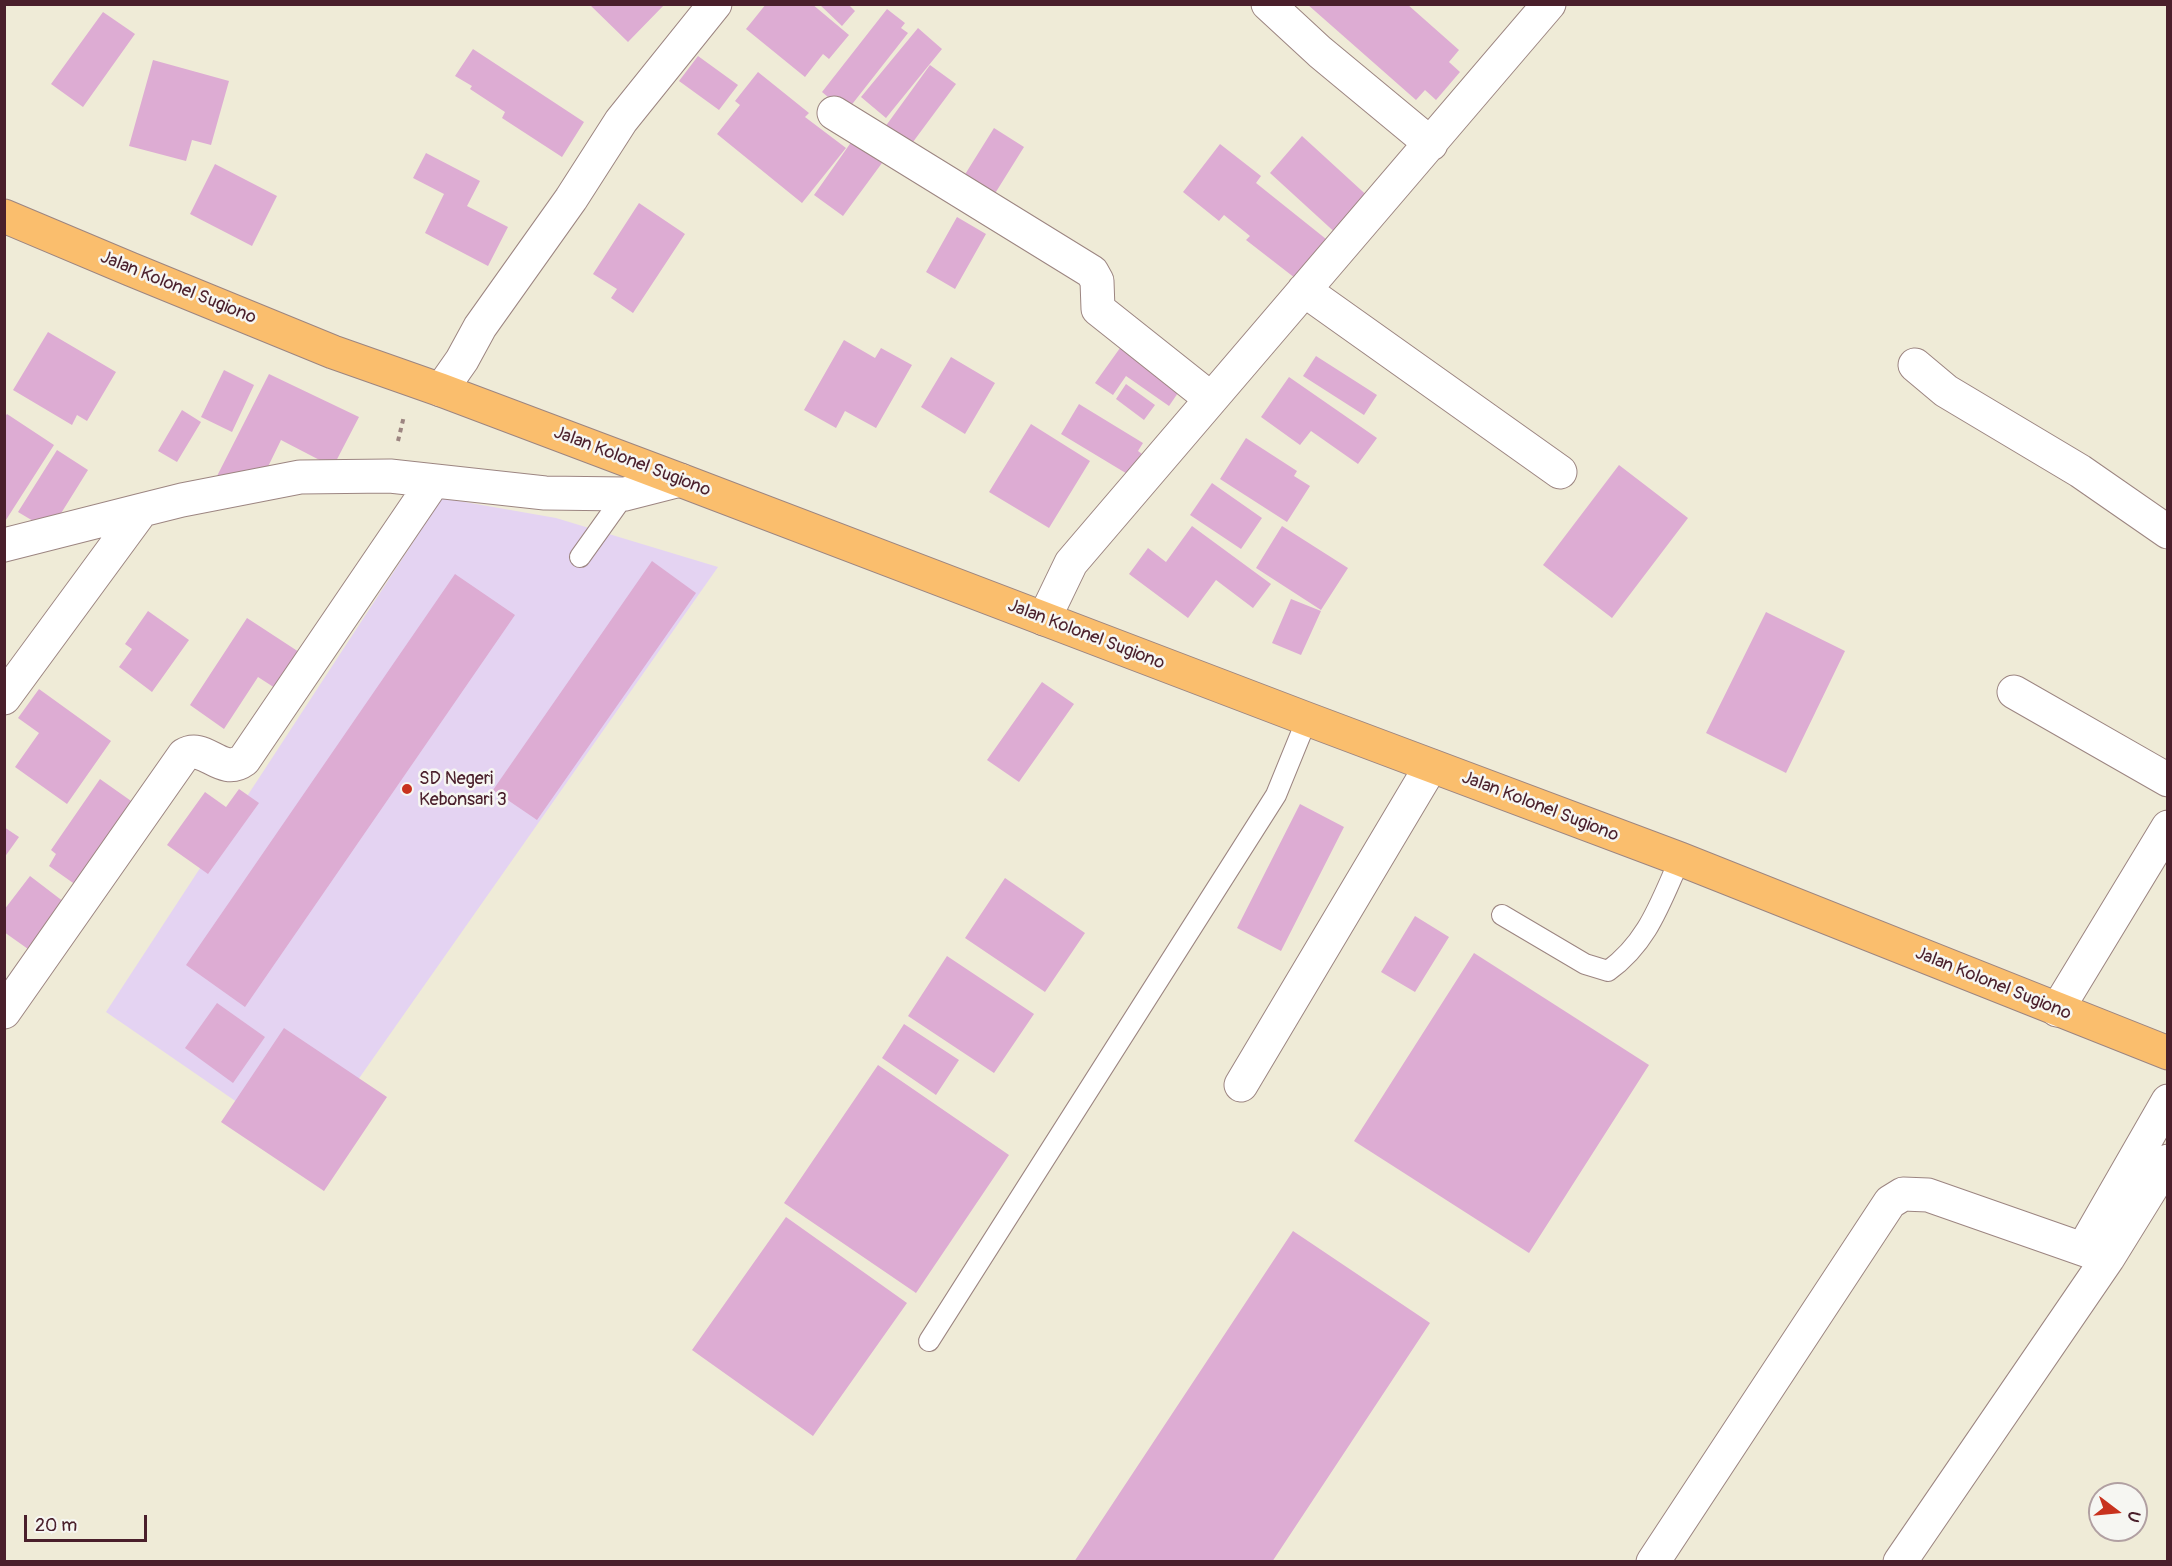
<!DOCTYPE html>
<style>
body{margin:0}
#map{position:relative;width:2172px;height:1566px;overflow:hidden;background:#efebd7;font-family:Pangolin,sans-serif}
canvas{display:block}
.frame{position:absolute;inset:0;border:6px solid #4a1f2b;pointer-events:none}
.north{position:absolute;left:2088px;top:1482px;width:60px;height:60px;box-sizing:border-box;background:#f6f6f2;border:2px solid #b1a0a2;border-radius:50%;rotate:106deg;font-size:16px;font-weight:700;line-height:24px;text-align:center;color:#4a1f2b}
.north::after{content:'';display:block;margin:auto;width:21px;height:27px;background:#c8321e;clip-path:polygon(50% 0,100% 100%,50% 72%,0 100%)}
.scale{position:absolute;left:24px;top:1515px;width:123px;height:27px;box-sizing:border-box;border:3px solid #4a1f2b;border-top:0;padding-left:8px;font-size:18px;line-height:21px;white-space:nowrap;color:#4a1f2b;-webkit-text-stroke:4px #f6f6f2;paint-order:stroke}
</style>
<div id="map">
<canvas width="2172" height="1566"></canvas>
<div class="frame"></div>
<div class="north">U</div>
<div class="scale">20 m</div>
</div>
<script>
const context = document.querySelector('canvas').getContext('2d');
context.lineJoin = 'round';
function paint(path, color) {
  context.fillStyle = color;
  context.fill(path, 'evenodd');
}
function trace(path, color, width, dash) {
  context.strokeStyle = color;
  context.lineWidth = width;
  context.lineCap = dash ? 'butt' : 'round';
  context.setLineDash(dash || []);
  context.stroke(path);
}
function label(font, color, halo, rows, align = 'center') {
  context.font = font + ' Pangolin,sans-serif';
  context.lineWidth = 5;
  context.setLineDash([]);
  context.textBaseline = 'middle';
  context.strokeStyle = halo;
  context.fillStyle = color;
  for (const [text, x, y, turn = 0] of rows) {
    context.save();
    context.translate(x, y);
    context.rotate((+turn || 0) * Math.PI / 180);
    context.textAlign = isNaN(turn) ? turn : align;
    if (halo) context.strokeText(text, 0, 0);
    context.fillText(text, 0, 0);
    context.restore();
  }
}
paint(new Path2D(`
 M442,498L556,518L718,567L308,1151L106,1012Z`), '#e4d3f2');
paint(new Path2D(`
 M589,4H665L628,42Z
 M766,4H812L849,35L829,59L823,54L805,77L746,29Z
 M819,4H848L855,11L842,26Z
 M1307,4H1407L1459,50L1449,62L1460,72L1436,100L1425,90L1416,100Z
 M887,9L905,23L901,28L908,33L846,112L822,92Z
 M103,12L135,34L83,107L51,84Z
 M918,28L942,49L886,118L861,97Z
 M473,49L584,122L562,157L502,118L505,112L470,89L472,86L455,76Z
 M698,56L738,85L719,110L679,81Z
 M153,60L229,81L211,145L192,140L186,161L129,146Z
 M930,65L956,84L910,146L885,127Z
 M758,72L809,113L805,117L846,148L802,203L717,134L740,105L735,101Z
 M994,128L1024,147L994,195L964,176Z
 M1302,136L1373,201L1340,237L1270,173Z
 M852,141L882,163L843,216L814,195Z
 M1220,144L1261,176L1256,183L1326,239L1295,278L1246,240L1250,236L1224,215L1219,221L1183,192Z
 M426,153L480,181L467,206L508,227L488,266L425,233L444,194L413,178Z
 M215,164L277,196L252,246L190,214Z
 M639,203L685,234L633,313L611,298L617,289L593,274Z
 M957,217L986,234L955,289L926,272Z
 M48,332L116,372L87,421L77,415L72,425L13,390Z
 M844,340L875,358L881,348L912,365L876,428L845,411L836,428L804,410Z
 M1120,348L1180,390L1169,406L1126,376L1113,395L1095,383Z
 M1316,356L1377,395L1364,415L1303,376Z
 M951,357L995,383L965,434L921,407Z
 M224,370L254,385L232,432L201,417Z
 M269,374L359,417L333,467L281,440L262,479L217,476Z
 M1289,377L1377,438L1358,464L1311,431L1300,445L1261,417Z
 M1126,384L1155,405L1144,420L1116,399Z
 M1079,404L1143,443L1138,451L1146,457L1134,478L1061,434Z
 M182,410L201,422L177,462L158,451Z
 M7,414L54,445L4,523V418Z
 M1031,424L1090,461L1049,528L989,492Z
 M1246,438L1297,471L1294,476L1310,486L1287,522L1220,479Z
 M57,450L88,470L50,531L18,512Z
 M1619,465L1688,518L1612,618L1543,565Z
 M1212,483L1262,518L1241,549L1190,515Z
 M1192,526L1271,584L1253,608L1216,580L1188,618L1129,574L1148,548L1166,562Z
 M1282,526L1348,568L1321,610L1256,568Z
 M652,561L696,593L537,820L493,790Z
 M455,574L515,615L245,1007L186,965Z
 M1291,599L1321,611L1301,655L1272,643Z
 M148,611L189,640L152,692L119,667L132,649L125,644Z
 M1766,612L1845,651L1786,773L1706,733Z
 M247,618L299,652L275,688L258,677L224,729L190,705Z
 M1042,682L1074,704L1019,782L987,760Z
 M39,689L111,741L67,804L15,767L39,733L18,718Z
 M100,779L134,803L76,885L49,866L56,854L51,850Z
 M239,789L259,803L208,874L167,845L205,792L226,807Z
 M1300,804L1344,827L1281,951L1237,928Z
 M4,827L19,837L4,858Z
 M30,876L64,902L28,949L4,932V910Z
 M1005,878L1085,933L1045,992L965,938Z
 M1415,916L1449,937L1415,992L1381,972Z
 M1474,953L1649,1065L1529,1253L1354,1141Z
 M947,956L1034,1014L994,1073L908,1016Z
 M217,1003L265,1037L233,1083L185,1048Z
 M904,1024L959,1060L936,1095L882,1058Z
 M284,1028L387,1097L324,1191L221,1122Z
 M878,1065L1009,1155L916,1293L784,1203Z
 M786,1217L907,1303L813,1436L692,1350Z
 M1293,1231L1430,1323L1272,1562H1074Z`), '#ddacd3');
const service = new Path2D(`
 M580,557L625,494
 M1502,915L1585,964L1608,971C1648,942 1660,903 1680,859
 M929,1341L1276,795L1307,719`);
const minor = new Path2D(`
 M1268,4L1320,52L1431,144
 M834,113L1092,272L1097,281L1098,309L1210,398
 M1304,290L1560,472
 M1915,365L1946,391L2080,471L2168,532
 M441,390L462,360L480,327L571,199L621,121L715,4
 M4,545L142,510
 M1044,619L1071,563L1549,4
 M2014,692L2168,780
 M4,698L142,510L182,500L300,477L390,476L545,493L625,494L680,480
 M2057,1010L2168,827
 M4,1012L184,755C205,742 221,777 244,760L433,482
 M1241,1085L1431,766
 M2083,1249L2168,1101
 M1653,1562L1890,1202L1903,1194L1928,1195L2108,1258
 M1900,1562L2108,1258L2168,1161`);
const primary = new Path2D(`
 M4,216L130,269L333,352L441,390L680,480L1307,719L1680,859L2168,1053`);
trace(service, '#9c8581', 22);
trace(minor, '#9c8581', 35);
trace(primary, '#9c8581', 35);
trace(new Path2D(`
 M398,441L404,416`), '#9c8581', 4, [4.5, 4.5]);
trace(service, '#fff', 20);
trace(minor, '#fff', 33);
trace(primary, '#fabe6d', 33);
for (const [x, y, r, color] of [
 [407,789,6,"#c8321e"]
]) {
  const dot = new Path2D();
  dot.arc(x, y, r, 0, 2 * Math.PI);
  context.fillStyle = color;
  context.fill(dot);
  trace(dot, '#f6f6f2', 2);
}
label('18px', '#4a1f2b', '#f6f6f2', [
 ["Jalan Kolonel Sugiono",178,288,22],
 ["Jalan Kolonel Sugiono",632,462,21],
 ["Jalan Kolonel Sugiono",1086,635,21],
 ["Jalan Kolonel Sugiono",1540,807,21],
 ["Jalan Kolonel Sugiono",1993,984,22]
]);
label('18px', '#4a1f2b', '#f6f6f2', [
 ["SD Negeri",419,779],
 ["Kebonsari 3",419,800]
], 'left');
</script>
